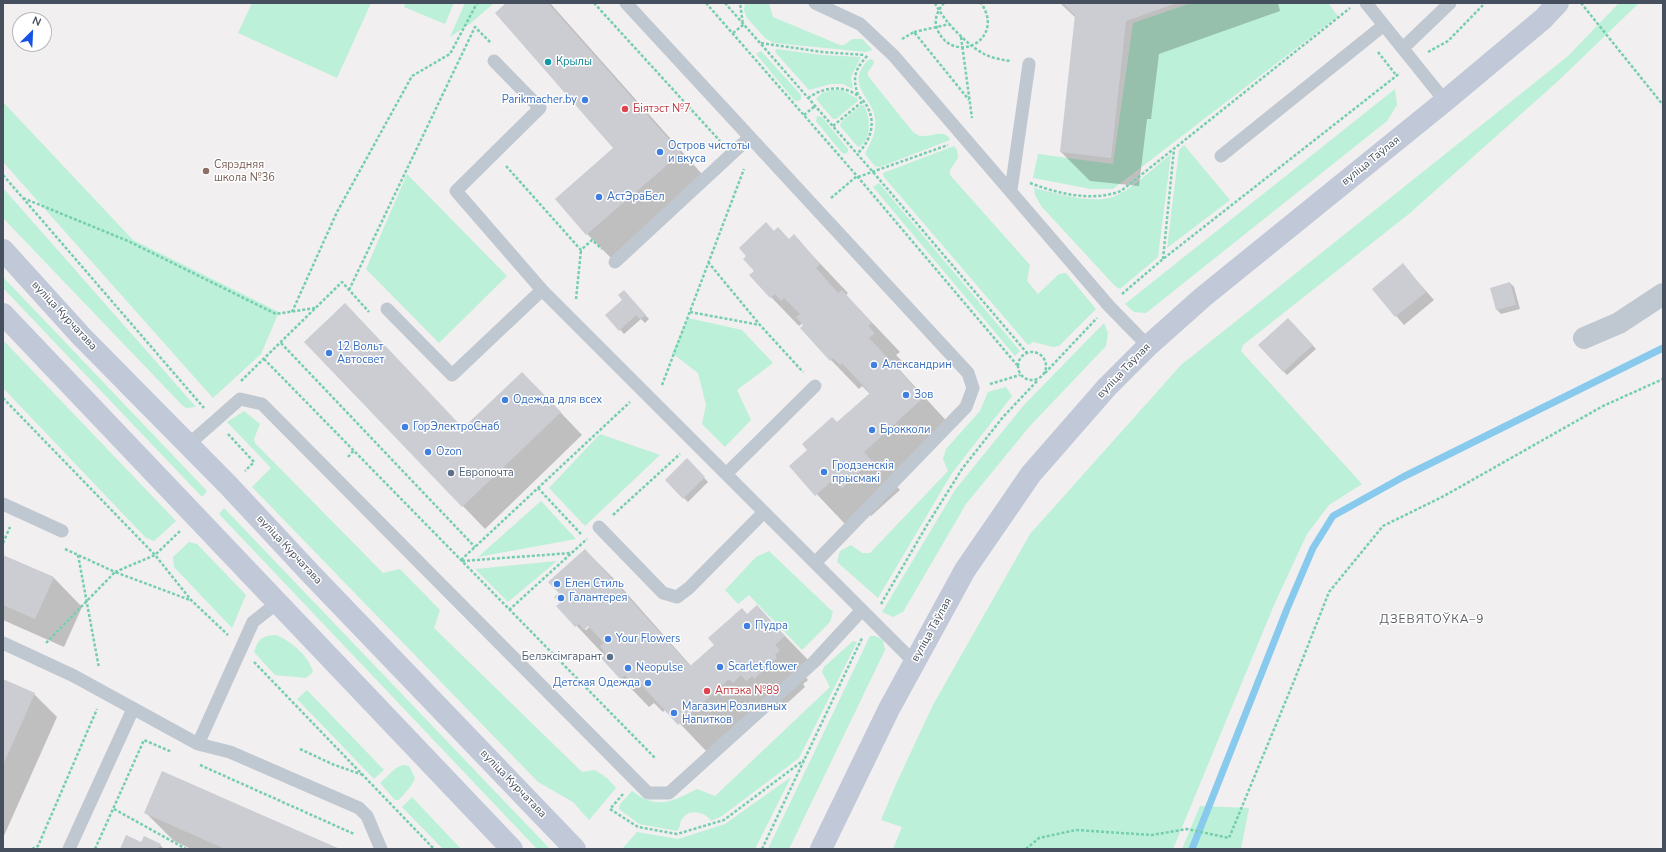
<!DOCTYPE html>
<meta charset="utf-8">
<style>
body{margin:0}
#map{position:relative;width:1666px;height:852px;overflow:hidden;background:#f1efef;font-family:"Nunito Sans",sans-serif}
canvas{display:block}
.frame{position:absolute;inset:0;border:4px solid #464f5d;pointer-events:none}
.north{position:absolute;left:12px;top:12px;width:40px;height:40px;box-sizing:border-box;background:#fff;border:1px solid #b5b9be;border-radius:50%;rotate:24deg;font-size:11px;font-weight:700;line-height:16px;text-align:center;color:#464f5d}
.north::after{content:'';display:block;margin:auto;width:14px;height:18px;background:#1652e4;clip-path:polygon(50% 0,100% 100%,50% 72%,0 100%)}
</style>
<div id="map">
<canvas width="1666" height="852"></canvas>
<div class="frame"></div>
<div class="north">N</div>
</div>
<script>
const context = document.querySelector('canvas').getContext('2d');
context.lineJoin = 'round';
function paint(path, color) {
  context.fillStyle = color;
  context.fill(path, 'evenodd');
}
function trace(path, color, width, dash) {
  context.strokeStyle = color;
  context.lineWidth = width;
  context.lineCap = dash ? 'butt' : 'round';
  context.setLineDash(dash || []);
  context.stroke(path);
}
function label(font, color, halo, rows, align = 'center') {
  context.font = font + ' "Nunito Sans",sans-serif';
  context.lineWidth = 3;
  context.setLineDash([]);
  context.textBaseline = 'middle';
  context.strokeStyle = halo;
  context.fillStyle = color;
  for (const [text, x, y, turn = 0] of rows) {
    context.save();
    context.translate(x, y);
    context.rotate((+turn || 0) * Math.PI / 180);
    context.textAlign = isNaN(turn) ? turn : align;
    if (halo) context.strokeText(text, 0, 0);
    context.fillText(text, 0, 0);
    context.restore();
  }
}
paint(new Path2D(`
 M252,3H371L337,78L238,33Z
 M406,3H454L445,24L404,7Z
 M465,3H494L471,23L450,37Z
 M745,3H769L773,17L840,45H844L852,39H862L871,48L872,50L866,52L774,43L766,39L747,18L744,10Z
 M1191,3H1328L1338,16L1113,189H1091L1033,178L1038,154L1113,164L1133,23Z
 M1619,3H1639L1557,82L1410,213L1243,345L1241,351L1362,484L1329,505L1307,534L1274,605L1173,849H893L902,827L881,820L896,784L933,705L1030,534L1181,365L1568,56Z
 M776,49L822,55L861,57L851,77L853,89L843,84H831L809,90L775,52Z
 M761,51L801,95V99L798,101L794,100L757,55V53Z
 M870,59L873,60L874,63L868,72V76L913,132C916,134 919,136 922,136C931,137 946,128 950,140L880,167L875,166L865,154C871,142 877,132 875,118C873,100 850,87 862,68C865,64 866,61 870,59Z
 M1395,89L1397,105L1387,121L1146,313L1134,312L1125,304Z
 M832,90H842L858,99V101L836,119H833L816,99L822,93Z
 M3,102L133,240L279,312L261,354L213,398L3,162Z
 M861,105H864C870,117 873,141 858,147L840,126L841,122Z
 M817,116L822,117L848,149V152L845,154L842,153L816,121Z
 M1184,145L1230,200L1167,248L1179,150Z
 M954,146L957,150L958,158L950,170V175L1030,265L1027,281L1038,294L1059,274L1066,273L1096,309L1059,346L1053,347L1033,342L1028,345L884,177L883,173Z
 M1171,154L1158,257L1120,289L1115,286L1041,206L1035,195L1034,188C1055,193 1087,203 1109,198C1128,194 1155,166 1171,154Z
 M407,174L507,276L439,343L366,269Z
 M879,183L1020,351L1015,356L873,187Z
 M3,188L196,407L186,408L182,405L3,218Z
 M3,277L207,491L202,497L3,288Z
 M688,318L742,330L773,363L737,390L751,420L725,447L702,424L706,405L698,373L672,353Z
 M1104,323L1108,333L1106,346L1029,427L966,504L903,612L893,617L882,612L955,490L1024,405Z
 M3,340L176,521L154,541L146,538L3,388Z
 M1006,387L1012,396L952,473L878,598L837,562L840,551L851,545L862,553H870L948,471L943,459L946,449L980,411L988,392Z
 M244,411L260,424L254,439L255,443L383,573L400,569L440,610L434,628L582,772L595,770L607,778L616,788L589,820L573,802L538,782L252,487L271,468L227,422Z
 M600,434L660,455L585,526L549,488Z
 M541,501L576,539L478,557Z
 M224,508L550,849H537L219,514Z
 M189,542L197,544L246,595L232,628L174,567L173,557Z
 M769,551L833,612L830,622L802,650L749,595L738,604L725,590L756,557Z
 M557,561L508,602L475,569Z
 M276,635C291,641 309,656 313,672L306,678L275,675L254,652C259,638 262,636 276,635Z
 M870,636H876L883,640L885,650L789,849H768Z
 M853,641L857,642L799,758L722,816L711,821C706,812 689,808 682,819C679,823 681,827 677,831L639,824L619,809L620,804L632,791C657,810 671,802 697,789L715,796L830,687L822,672L824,667Z
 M307,690L384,770L374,779L297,699Z
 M403,765L409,766L415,778L411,786L399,800H395L380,783L396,768Z
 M791,777L755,849H622L637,832L678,839L725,824Z
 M412,797L461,849H443L402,807Z
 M1200,806L1249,808L1241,849H1182Z`), '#bcf0d8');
paint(new Path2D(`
 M508,3H550L709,182L616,263L587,234L556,199L615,148Z
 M1060,3H1278L1280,11L1159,54L1151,119H1147L1139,186L1090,181L1061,152L1076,18Z
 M774,232L789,240L794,236L848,293L846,295L900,352L896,355L903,362L897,367L952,427L892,481L900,490L871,516L863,508L845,524L790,466L870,394L862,386L859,389L831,360L803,323L799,326L771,297L755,271Z
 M1403,265L1434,300L1404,325L1374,290Z
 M1510,283L1514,287L1520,309L1501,314L1497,310Z
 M628,296L649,319L645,323L641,319L624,334L607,315Z
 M1288,319L1316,349L1287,375L1259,345Z
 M544,395L582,435L485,529L415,456L454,419L464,429Z
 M687,460L708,482L688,502L666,480Z
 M585,550L614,579L691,666L757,607L813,665L803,674L808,680L803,684L805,687L783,707L781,704L776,709L771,703L708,753L666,709L663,712L654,703L649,707L621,678L605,656L558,606L561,603L560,593ZM591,622L593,623L586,630L584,629Z
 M3,556L54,578L82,607L64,647L3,620Z
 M3,680L34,694L57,717L3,838Z
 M145,812L337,849H191L174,841Z
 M141,844L160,845L164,849H121Z`), '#0003');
trace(new Path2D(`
 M1192,849L1287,609L1313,548L1333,516L1403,477L1663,348`), '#88caed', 7);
paint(new Path2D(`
 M506,3H548L681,153L586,235L555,199L613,148L495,13Z
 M1062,3H1177L1126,21L1111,158L1060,152L1075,15Z
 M766,222L774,231L778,227L789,239L794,234L820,264L816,268L838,293L842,290L872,323L868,326L875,333L869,338L924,397L864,452L872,461L842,488L834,479L815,496L789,466L807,450L802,444L832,417L837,422L870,393L842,363L840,365L833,358L830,361L800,328L803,325L796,317L800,314L784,298L781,301L775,294L770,298L749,275L754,271L743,259L746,256L739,248Z
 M1403,263L1426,292L1395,317L1372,289Z
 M1510,282L1516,305L1496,310L1490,288Z
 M624,290L646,315L640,319L636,315L619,331L605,315L622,300L618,295Z
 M345,303L463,428L522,372L561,412L462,507L304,342Z
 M1288,318L1313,345L1283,372L1258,345Z
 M687,458L705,477L683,499L665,480Z
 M585,549L690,666L714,645L708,638L742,608L747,614L757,605L785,636L775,645L780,650L775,655L777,658L754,679L752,676L746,681L741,675L733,683L729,679L678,725L637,680L633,684L625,675L620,679L601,658L606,654L600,646L604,643L588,626L584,630L579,624L575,627L556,606L560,603L554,597L559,593L548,582Z
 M3,555L54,577L35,619L3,605Z
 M3,679L35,693L3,765Z
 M162,771L246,808L340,849H225L144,813Z
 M126,835L141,842L144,836L161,844L158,849H120Z`), '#cbcdd3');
trace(new Path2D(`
 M594,3L720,141
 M706,3L857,176L1017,365
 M725,3L873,172L1027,353
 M935,3C944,21 966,44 984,54C992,58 1002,60 1011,61
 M944,3C937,11 933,21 938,31C955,66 1006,39 981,3
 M1581,3L1663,105
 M914,32L950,24
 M733,33L743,25L740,3
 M961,37L972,118
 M902,39L914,32L969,100
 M761,43L822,52L865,55
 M1378,52L1396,75
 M1428,52L1448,41L1485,3
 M858,95C852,77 855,69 868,55
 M808,98C852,67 895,118 857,154
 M804,115L815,106
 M833,126L863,101
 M506,166L581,250L592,240L602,249
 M3,175L204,408
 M858,177L948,145
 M1030,183C1059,194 1092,202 1121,191L1350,8
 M23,198L128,241L276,314L315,308
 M831,198L857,176
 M1163,259L1174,149
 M708,262L760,325L803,372
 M349,290L475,27L491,43
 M1122,294L1163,259L1400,73
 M576,299L581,250
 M292,312L337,212L412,76L450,54L477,3
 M690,312L760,325
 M281,343L475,547
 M1018 366a14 14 0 1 1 28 0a14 14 0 1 1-28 0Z
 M264,359L656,759
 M1045,373L1097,318
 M241,381L342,282L369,312
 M990,384L1020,375
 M662,385L744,169
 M3,398L155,555L191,600L228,635
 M228,434L254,462L245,471
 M348,457L354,450
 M538,488L581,534
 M613,515L680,454
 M3,543L10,527
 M65,549L115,572L155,555L180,531
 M78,555L99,668
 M461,560L630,402
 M462,561L571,553
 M881,604L927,525L962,469L1003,417L1038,380
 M509,610L587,539
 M46,643L115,572L190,600
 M254,662L434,849
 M300,749L332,764L363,775
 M200,765L354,834
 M623,794L610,809L638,827L677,834L724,820L804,760
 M114,809L186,849
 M32,849L38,846L97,709
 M95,849L144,740L172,752
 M762,849L862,638
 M1026,849L1039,838L1076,830L1152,835L1187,829L1229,838L1294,681L1329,592L1383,526L1444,496L1603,406L1663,379`), '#74ceaf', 2.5, [3, 2]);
trace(new Path2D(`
 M626,3L968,373L973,388L966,407L815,563
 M815,3L860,24L894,56L1109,306L1148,346
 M1366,3L1445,101
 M1403,48L1450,3
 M494,61L540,108L456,191L542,290L914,662
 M1221,156L1384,25
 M1011,190L1029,64
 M615,262L750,137
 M387,309L452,375L542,290
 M189,444L240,399L262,404L648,793H669L814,662L862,610
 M726,474L815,386
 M3,504L62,531
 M599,527L663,593L677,597L689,588L764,512
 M3,643L74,676L198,744L253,622L277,603
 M198,744L230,752L359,808L367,816L381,849
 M69,849L133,709`), '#bfc7d1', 13);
trace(new Path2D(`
 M1584,338L1619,323L1663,294`), '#bfc7d1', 22);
trace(new Path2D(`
 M3,250L82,337L229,486L311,574L575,849
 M3,314L512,849
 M821,849L889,709L965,570L1031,474L1107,387L1148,346L1203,297L1445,101L1543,19L1558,3`), '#c1c9d8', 22);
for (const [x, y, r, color] of [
 [548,62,4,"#0f9aa8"],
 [585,100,4,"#3f7fe0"],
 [625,109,4,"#e0444e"],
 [660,152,4,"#3f7fe0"],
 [206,171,4,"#8d6e63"],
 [599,197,4,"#3f7fe0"],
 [329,353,4,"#3f7fe0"],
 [874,365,4,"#3f7fe0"],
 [906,395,4,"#3f7fe0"],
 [505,400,4,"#3f7fe0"],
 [405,427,4,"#3f7fe0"],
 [872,430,4,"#3f7fe0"],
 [428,452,4,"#3f7fe0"],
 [824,472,4,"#3f7fe0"],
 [451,473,4,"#5c6f8a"],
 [557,584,4,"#3f7fe0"],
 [561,598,4,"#3f7fe0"],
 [747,626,4,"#3f7fe0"],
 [608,639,4,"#3f7fe0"],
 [610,657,4,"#5c6f8a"],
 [720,667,4,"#3f7fe0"],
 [628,668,4,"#3f7fe0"],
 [648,683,4,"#3f7fe0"],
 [707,691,4,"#e0444e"],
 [674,713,4,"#3f7fe0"]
]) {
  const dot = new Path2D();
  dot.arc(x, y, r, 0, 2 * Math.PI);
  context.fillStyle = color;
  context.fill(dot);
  trace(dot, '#fff', 1.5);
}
label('11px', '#0d838f', '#fff', [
 ["Крылы",556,62]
], 'left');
label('11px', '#366cbe', '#fff', [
 ["Parikmacher.by",577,100,"right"],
 ["Остров чистоты",668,146],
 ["и вкуса",668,159],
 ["АстЭраБел",607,197],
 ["12 Вольт",337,347],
 ["Автосвет",337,360],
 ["Александрин",882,365],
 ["Зов",914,395],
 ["Одежда для всех",513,400],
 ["ГорЭлектроСнаб",413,427],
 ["Брокколи",880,430],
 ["Ozon",436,452],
 ["Гродзенскія",832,466],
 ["прысмакі",832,479],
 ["Елен Стиль",565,584],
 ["Галантерея",569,598],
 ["Пудра",755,626],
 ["Your Flowers",616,639],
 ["Scarlet flower",728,667],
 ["Neopulse",636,668],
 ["Детская Одежда",640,683,"right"],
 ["Магазин Розливных",682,707],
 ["Напитков",682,720]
], 'left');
label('11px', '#be3a42', '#fff', [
 ["Біятэст №7",633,109],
 ["Аптэка №89",715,691]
], 'left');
label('11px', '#464f5d', '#fff', [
 ["вуліца Таўлая",1371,161,-39],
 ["вуліца Курчатава",64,316,47],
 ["вуліца Таўлая",1124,371,-46],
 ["вуліца Курчатава",289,550,47],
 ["вуліца Таўлая",932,630,-61],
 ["вуліца Курчатава",513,784,46]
]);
label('11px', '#785e54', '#fff', [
 ["Сярэдняя",214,165],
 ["школа №36",214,178]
], 'left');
label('11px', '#4e5e75', '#fff', [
 ["Европочта",459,473],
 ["Белэксімгарант",602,657,"right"]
], 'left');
context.letterSpacing = '1px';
label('12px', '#5b5e64', '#fff', [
 ["ДЗЕВЯТОЎКА–9",1432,620]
]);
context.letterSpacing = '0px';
</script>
